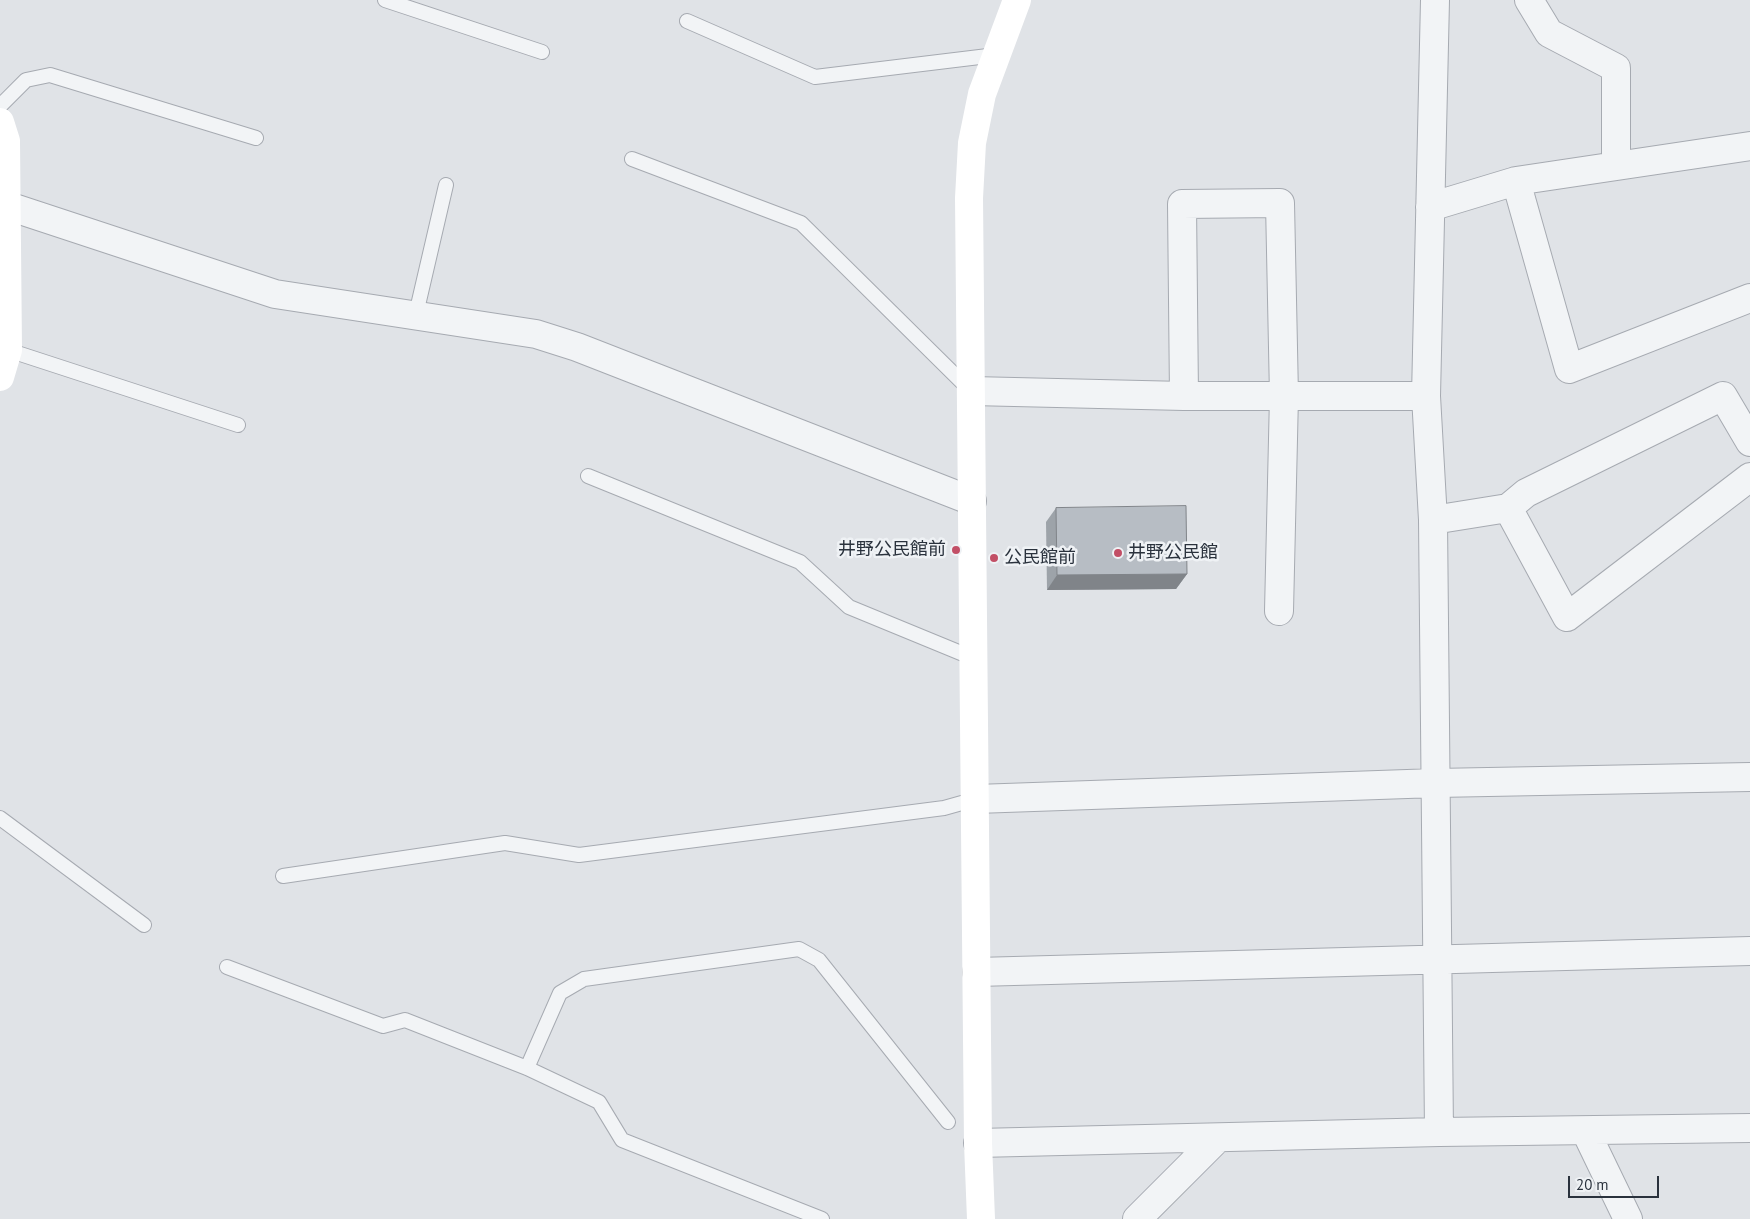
<!DOCTYPE html>
<meta charset="utf-8">
<style>
body{margin:0}
#map{position:relative;width:1750px;height:1219px;overflow:hidden;background:#e0e3e7;font-family:"PT Sans",sans-serif}
canvas{display:block}
.scale{position:absolute;left:1568px;top:1176px;width:91px;height:22px;box-sizing:border-box;border:2px solid #2a323d;border-top:0;padding-left:6px;font-size:15px;line-height:18px;white-space:nowrap;color:#2a323d;-webkit-text-stroke:4px #eff2f5;paint-order:stroke}
</style>
<div id="map">
<canvas width="1750" height="1219"></canvas>
<div class="scale">20 m</div>
</div>
<script>
const context = document.querySelector('canvas').getContext('2d');
context.lineJoin = 'round';
function trace(path, color, width, dash) {
  context.strokeStyle = color;
  context.lineWidth = width;
  context.lineCap = dash ? 'butt' : 'round';
  context.setLineDash(dash || []);
  context.stroke(path);
}
function paint(path, color) {
  context.fillStyle = color;
  context.fill(path, 'evenodd');
}
function label(font, color, halo, rows, align = 'center') {
  context.font = font + ' "PT Sans","Noto Sans JP",sans-serif';
  context.lineWidth = 5;
  context.setLineDash([]);
  context.textBaseline = 'middle';
  context.strokeStyle = halo;
  context.fillStyle = color;
  for (const [text, x, y, turn = 0] of rows) {
    context.save();
    context.translate(x, y);
    context.rotate((+turn || 0) * Math.PI / 180);
    context.textAlign = isNaN(turn) ? turn : align;
    if (halo) context.strokeText(text, 0, 0);
    context.fillText(text, 0, 0);
    context.restore();
  }
}
const lane = new Path2D(`
 M385,0L542,52
 M687,21L815,77L996,55
 M0,106L26,80L50,75L256,138
 M632,159L801,223L969,389
 M416,314L446,185
 M8,350L238,425
 M588,476L800,562L849,607L973,658
 M0,818L144,925
 M283,876L505,843L579,855L944,808L976,799
 M227,967L383,1026L405,1020L527,1068L599,1102L622,1140L822,1219
 M527,1068L560,993L584,979L799,949L819,960L948,1122`);
const street = new Path2D(`
 M1435,0L1426,396L1433,520L1439,1132
 M1529,0L1549,33L1616,68V165
 M1516,181L1569,369L1750,298
 M5,205L275,294L536,334L577,347L972,501
 M1430,207L1516,181L1750,146
 M972,391L1184,396H1426
 M1184,396L1182,204L1280,203L1284,396L1279,611
 M1508,508L1567,617L1750,477
 M1433,520L1508,508L1526,493L1723,396L1750,442
 M976,799L1436,783L1750,777
 M977,972L1750,951
 M1586,1132L1628,1219
 M978,1143L1439,1132L1750,1128
 M1137,1219L1217,1139`);
trace(lane, '#a6aab1', 16);
trace(street, '#a6aab1', 30);
trace(lane, '#f2f4f6', 14);
trace(street, '#f2f4f6', 28);
trace(new Path2D(`
 M0,122L6,141L8,350L0,377
 M981,1219L978,1143L969,198L972,143L982,94L1017,0`), '#fff', 28);
paint(new Path2D(`
 M1056,508L1187,574L1176,589L1047,590L1046,522Z`), '#9da3a9');
paint(new Path2D(`
 M1187,574L1176,589L1047,590L1057,575Z`), '#808489');
const building = new Path2D(`
 M1186,506L1187,574L1057,575L1056,508Z`);
paint(building, '#b7bdc4');
trace(building, '#808489', 1);
for (const [x, y, r, color] of [
 [956,550,5,"#c24f66"],
 [1118,553,5,"#c24f66"],
 [994,558,5,"#c24f66"]
]) {
  const dot = new Path2D();
  dot.arc(x, y, r, 0, 2 * Math.PI);
  context.fillStyle = color;
  context.fill(dot);
  trace(dot, '#eff2f5', 2);
}
label('18px', '#2a323d', '#eff2f5', [
 ["井野公民館前",946,550,"right"],
 ["井野公民館",1128,553],
 ["公民館前",1004,558]
], 'left');
</script>
